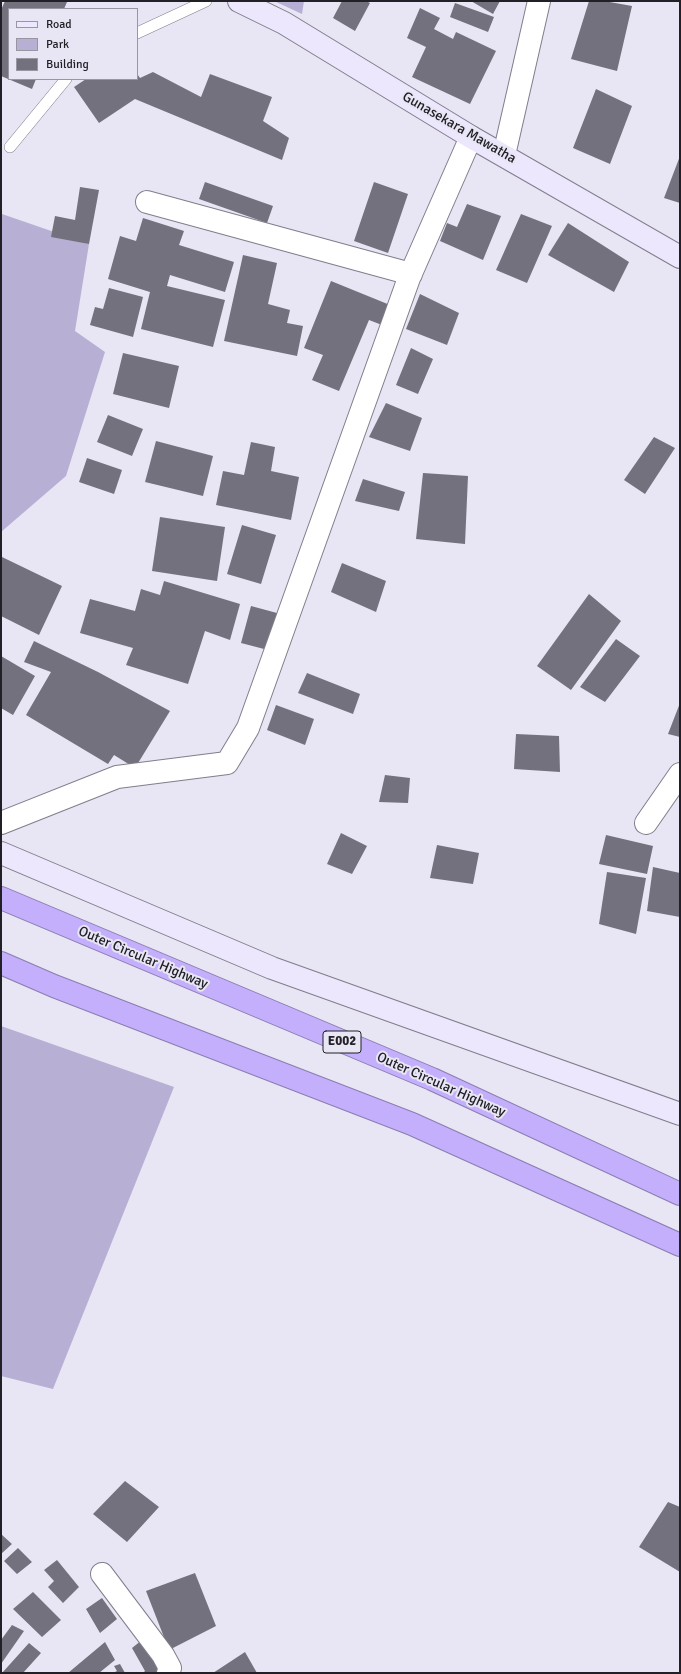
<!DOCTYPE html>
<style>
body{margin:0}
#map{position:relative;width:681px;height:1674px;overflow:hidden;background:#e8e5f4;font-family:Signika,sans-serif}
canvas{display:block}
.frame{position:absolute;inset:0;border:2px solid #222026;pointer-events:none}
.legend{position:absolute;left:8px;top:8px;width:130px;height:72px;box-sizing:border-box;background:#e8e5f4;border:1px solid #9996a2;margin:0;padding:5px 7px;list-style:none;font-size:12px;color:#222026}
.legend li{display:flex;align-items:center;gap:8px;height:20px}
.legend b{width:20px;border:1px solid #9996a2}
</style>
<div id="map">
<canvas width="681" height="1674"></canvas>
<div class="frame"></div>
<ul class="legend">
<li><b style="height:5px;background:#ede7fe"></b>Road</li>
<li><b style="height:11px;background:#b8b0d4"></b>Park</li>
<li><b style="height:11px;background:#74717e"></b>Building</li>
</ul>
</div>
<script>
const context = document.querySelector('canvas').getContext('2d');
context.lineJoin = 'round';
function paint(path, color) {
  context.fillStyle = color;
  context.fill(path, 'evenodd');
}
function trace(path, color, width, dash) {
  context.strokeStyle = color;
  context.lineWidth = width;
  context.lineCap = dash ? 'butt' : 'round';
  context.setLineDash(dash || []);
  context.stroke(path);
}
function label(font, color, halo, rows, align = 'center') {
  context.font = font + ' Signika,sans-serif';
  context.lineWidth = 4;
  context.setLineDash([]);
  context.textBaseline = 'middle';
  context.strokeStyle = halo;
  context.fillStyle = color;
  for (const [text, x, y, turn = 0] of rows) {
    context.save();
    context.translate(x, y);
    context.rotate((+turn || 0) * Math.PI / 180);
    context.textAlign = isNaN(turn) ? turn : align;
    if (halo) context.strokeText(text, 0, 0);
    context.fillText(text, 0, 0);
    context.restore();
  }
}
paint(new Path2D(`
 M274,1H304L302,14Z
 M2,214L89,244L75,331L105,352L66,476L1,532Z
 M1,1026L174,1087L53,1389L1,1376Z`), '#b8b0d4');
paint(new Path2D(`
 M5,1L67,2L64,9H9V79H36L32,89L1,76V10Z
 M342,1H366L370,3L355,31L333,18Z
 M471,1H500L493,14Z
 M589,1H604L632,6L617,71L571,59Z
 M455,3L494,17L488,32L450,17Z
 M420,8L440,18L434,29L453,39L456,32L496,51L470,104L412,77L426,47L407,38Z
 M153,72L201,97L210,74L272,97L263,121L289,138L282,160L135,99L99,123L74,87L86,79H137V74L140,78Z
 M596,89L632,106L610,164L573,148Z
 M680,156V203L664,198Z
 M205,182L273,206L267,223L199,199Z
 M374,182L408,194L388,253L354,241Z
 M80,187L99,190L89,244L51,237L55,216L75,220Z
 M467,204L501,216L483,260L440,241L447,223L457,227Z
 M521,214L552,226L527,283L496,270Z
 M143,218L184,231L179,245L234,262L225,292L170,275L167,286L225,300L213,347L141,329L150,292L108,279L120,236L136,241Z
 M568,223L629,262L614,292L548,255Z
 M243,255L277,263L268,304L290,310L287,323L303,326L297,356L224,341Z
 M331,281L390,305L382,325L369,320L339,391L312,380L323,355L304,348Z
 M109,288L143,297L133,337L90,325L95,307L103,309Z
 M420,294L459,313L447,345L406,329Z
 M411,348L433,359L418,394L396,385Z
 M123,353L179,366L169,408L113,394Z
 M386,403L422,418L410,451L369,437Z
 M108,415L143,429L132,456L97,442Z
 M654,437L675,448L645,494L624,480Z
 M156,441L213,456L203,496L145,482Z
 M251,442L275,447L271,471L299,477L291,520L216,505L223,471L244,475Z
 M87,458L122,470L114,494L79,482Z
 M423,473L468,476L465,544L416,539Z
 M363,479L405,492L399,511L355,501Z
 M160,517L225,527L217,581L152,571Z
 M242,525L276,535L261,584L227,574Z
 M2,557L62,586L39,635L1,616Z
 M342,563L386,581L376,612L331,592Z
 M164,581L240,604L230,640L205,631L188,684L126,665L133,648L80,633L90,599L135,611L141,589L160,595Z
 M589,594L621,621L571,690L537,666Z
 M251,606L277,613L268,650L241,643Z
 M616,639L640,656L605,702L580,687Z
 M34,641L98,672L170,711L135,768L114,755L108,764L26,715L51,672L24,662Z
 M1,656L35,676L13,715L1,708Z
 M307,673L360,694L353,714L298,693Z
 M680,703V737L668,734Z
 M276,705L314,719L305,745L267,730Z
 M516,734L559,736L560,772L514,769Z
 M385,775L410,778L408,803L379,802Z
 M341,833L367,846L352,874L327,864Z
 M606,835L653,846L647,874L599,864Z
 M437,845L479,853L473,884L430,878Z
 M653,867L680,873V917L647,911Z
 M607,872L646,878L636,934L599,924Z
 M125,1481L159,1507L127,1542L93,1514Z
 M668,1502L680,1507V1572L639,1547Z
 M1,1534L12,1544L1,1554Z
 M18,1548L32,1562L17,1574L4,1561Z
 M57,1560L79,1587L63,1603L48,1587L54,1581L44,1570Z
 M195,1573L216,1626L169,1650L146,1591Z
 M33,1592L61,1620L42,1637L13,1609Z
 M102,1598L117,1619L100,1633L86,1609Z
 M12,1625L24,1631L1,1664V1640Z
 M142,1640L160,1670L156,1673H143L145,1671L132,1648Z
 M105,1642L115,1660L99,1673H68Z
 M29,1643L41,1653L23,1673H2Z
 M245,1652L257,1673H213Z
 M120,1664L125,1673H113L117,1671L114,1666Z`), '#74717e');
const lane = new Path2D(`
 M137,33L206,1
 M10,147L66,79`);
const street = new Path2D(`
 M504,155L539,1
 M147,202L411,274
 M1,823L117,777L227,763L248,728L409,278L471,137
 M646,823L680,774
 M102,1574L163,1655L170,1668L168,1673`);
const secondary = new Path2D(`
 M239,1L284,23L471,137L680,257
 M1,853L272,968L680,1114`);
const highway = new Path2D(`
 M1,898L432,1079L680,1194
 M1,963L54,986L412,1124L680,1245`);
trace(lane, '#817e8b', 12);
trace(street, '#817e8b', 24);
trace(secondary, '#817e8b', 24);
trace(highway, '#8b7db1', 24);
trace(lane, '#fff', 11);
trace(street, '#fff', 22);
trace(secondary, '#ede7fe', 22);
trace(highway, '#c3affc', 22);
for (const [x, y, w] of [
 [342,1042,38]
]) {
  const box = new Path2D();
  box.roundRect(x - w / 2, y - 11, w, 22, 3);
  context.fillStyle = '#e8e5f4';
  context.fill(box);
  trace(box, '#222026', 1);
}
label('bold 13px', '#222026', null, [
 ["E002",342,1042]
]);
label('14px', '#222026', '#e8e5f4', [
 ["Gunasekara Mawatha",459,128,30],
 ["Outer Circular Highway",143,958,23],
 ["Outer Circular Highway",441,1085,24]
]);
</script>
